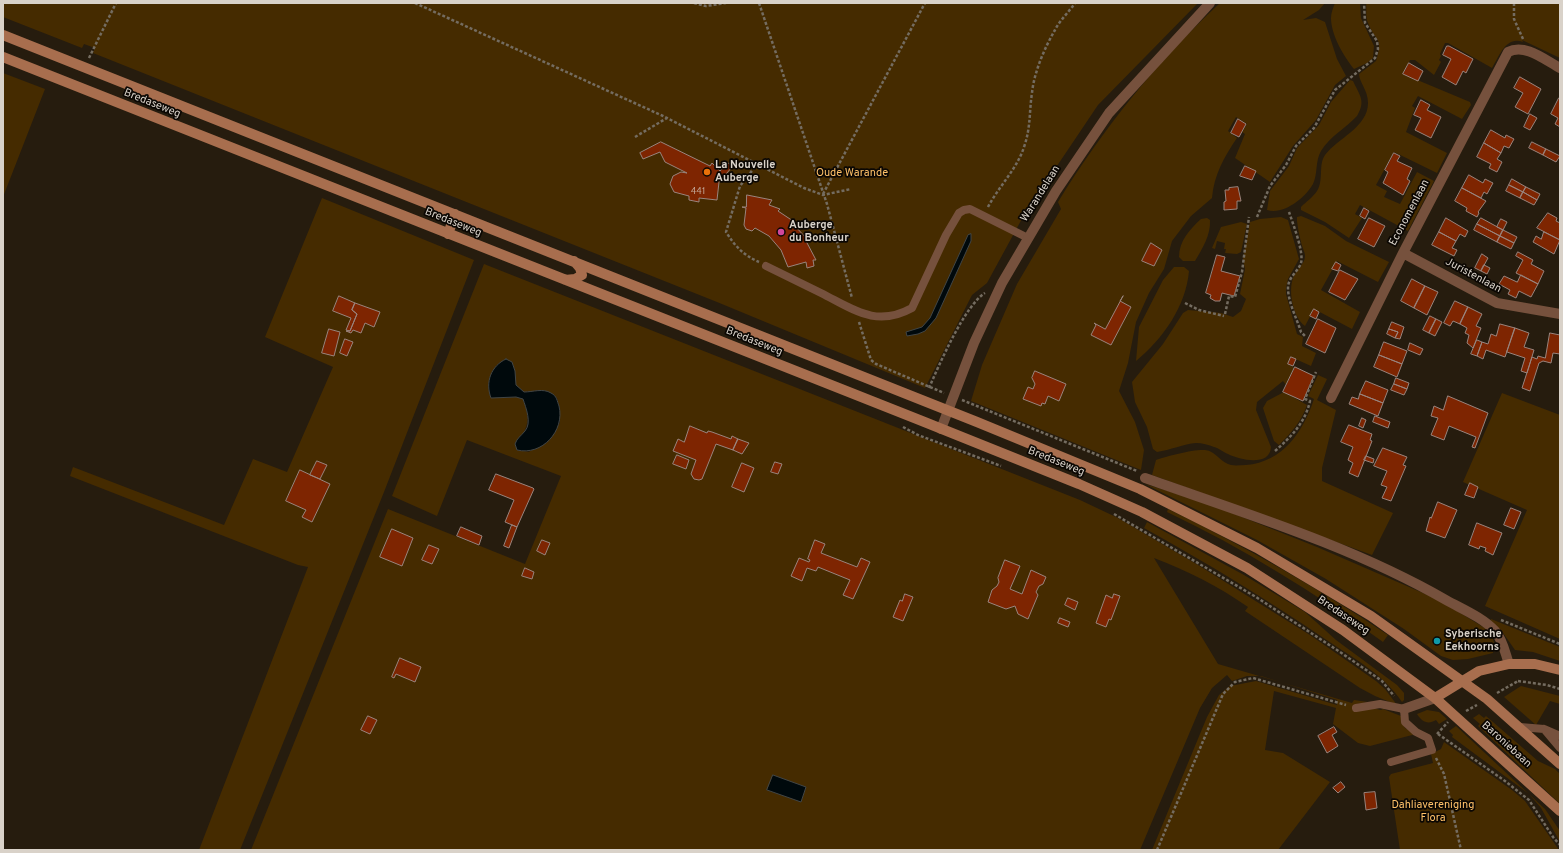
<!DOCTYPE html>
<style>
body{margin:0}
#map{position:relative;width:1563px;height:853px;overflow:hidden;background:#261c0e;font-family:Overpass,sans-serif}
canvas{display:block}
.frame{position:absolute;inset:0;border:4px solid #d9d2c9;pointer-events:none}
</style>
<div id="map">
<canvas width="1563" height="853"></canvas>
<div class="frame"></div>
</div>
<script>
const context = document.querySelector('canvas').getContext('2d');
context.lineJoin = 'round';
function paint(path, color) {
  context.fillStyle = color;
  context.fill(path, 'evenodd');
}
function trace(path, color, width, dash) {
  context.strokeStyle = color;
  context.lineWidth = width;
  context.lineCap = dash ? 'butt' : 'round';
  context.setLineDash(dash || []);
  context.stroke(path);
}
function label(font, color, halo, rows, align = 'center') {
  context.font = font + ' Overpass,sans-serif';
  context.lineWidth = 3.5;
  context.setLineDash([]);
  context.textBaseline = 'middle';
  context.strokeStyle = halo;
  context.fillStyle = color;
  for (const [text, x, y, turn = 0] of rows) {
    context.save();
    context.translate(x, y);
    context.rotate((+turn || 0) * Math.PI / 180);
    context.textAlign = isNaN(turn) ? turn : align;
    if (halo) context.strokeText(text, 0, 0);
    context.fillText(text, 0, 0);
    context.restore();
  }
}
paint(new Path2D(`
 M3,3H1198L1098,105L1024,215L987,283L972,295L925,388L717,302L93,53L95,48L84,44L82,48L3,17Z
 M1220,3H1325L1319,10L1303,20L1316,18L1325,22L1337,59L1346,76L1335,85L1316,120L1293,146L1270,182L1235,158L1245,134L1242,132L1247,124L1236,117L1228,131L1237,138C1224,157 1214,175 1212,198L1191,216L1172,241L1164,269L1149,293L1136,322L1128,363L1119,391L1135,422L1144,450L1141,470L971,401L982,365L1017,284L1061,209L1058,202C1103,129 1157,61 1220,3Z
 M1335,3H1360L1361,18L1374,46L1373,58L1367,63L1354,69C1344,57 1331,35 1331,18C1331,13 1333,8 1335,3Z
 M1366,3H1560V58L1522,40L1523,42C1506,36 1500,55 1492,68L1448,43H1445L1440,54L1441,56L1439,60L1441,62L1434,75L1415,60H1410L1403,74L1470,102L1471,105L1462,119L1418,96L1412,106L1415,108L1406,132L1447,153L1437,173L1394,152L1376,185L1387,191L1384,197L1400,204L1417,172L1434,181L1408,231L1360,205L1355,214L1362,218L1349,238L1325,222L1301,210V207C1306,202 1313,197 1317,191C1324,180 1318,165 1325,155C1338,138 1368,127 1368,103C1368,90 1359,82 1359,74L1376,61C1384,36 1375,42 1368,23C1365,17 1367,9 1366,3Z
 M3,73L45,89L3,197Z
 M1350,80L1353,81C1360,96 1366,101 1357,116C1346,128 1330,136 1321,151C1315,161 1318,174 1313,184C1305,198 1284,215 1267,210L1270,191L1289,166L1297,148L1319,125L1331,102Z
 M322,198L474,260L384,492L240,850H199L308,567L298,565L70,476L73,467L224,525L253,459L287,472L333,367L265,337Z
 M1301,216L1325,226L1346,241L1389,262L1378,282L1337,261L1321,290L1360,312L1352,329L1314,309L1305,326C1293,317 1288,292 1293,278C1296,270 1305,264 1305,256C1305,252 1302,247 1301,242C1299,235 1298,228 1297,221V217Z
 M1281,217L1288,220L1299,259L1288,279L1286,288V294L1297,334L1303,337L1302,346L1316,353L1311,366L1291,357L1288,364L1294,368L1286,385L1283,381L1257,402L1256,410L1271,447C1270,467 1240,460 1228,454C1223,452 1219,448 1214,447C1209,445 1202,443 1196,443C1184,444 1170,450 1157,452L1153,449L1147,427L1135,402L1132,382L1163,344L1183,313L1188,310L1221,313L1233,317L1241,311L1246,299L1240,294L1245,269L1243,259L1250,222L1260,219Z
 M1207,218L1210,220C1211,235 1202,249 1195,261H1183L1179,257C1179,241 1190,229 1201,219Z
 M1241,222L1247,224L1241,252L1237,254L1225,253L1226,249H1224L1225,243L1217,241L1215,249L1212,248L1221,227Z
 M484,264L1080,500L1118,518L1198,565L1310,635L1376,681L1385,689L1397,705L1375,696L1360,688L1245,611L1248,607C1218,586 1188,571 1154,558L1218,664L1352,703L1354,700L1368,702L1357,704L1381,710L1383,709L1401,716L1405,728L1426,739L1416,734L1370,746L1358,743L1333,724L1336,708L1274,691L1265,750L1283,753L1330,782L1278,850H1152L1207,717L1219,695L1230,686L1256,681L1337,705V700L1261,676H1247L1232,681L1227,675L1212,688L1200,708L1140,850H251L388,509L525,564L561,476L467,440L437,516L392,496ZM512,362L515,371V385L524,392L542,390L557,398L560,410V423L529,452L517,450C524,426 533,427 523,399L517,397L499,398Z
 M1174,267H1184L1189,271C1186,306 1163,339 1136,361L1139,327L1163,280Z
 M1318,375L1327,379L1317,400L1336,410L1322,468V481L1393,513L1372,555L1152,475L1156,460C1167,456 1194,449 1205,450C1216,451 1221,463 1231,465C1236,466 1241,465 1246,465C1283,462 1303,432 1314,399L1308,396Z
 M1284,392L1307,405C1302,421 1291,433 1279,445L1274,441L1263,408L1267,401Z
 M1502,393L1560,415V639L1485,606L1527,510L1463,482Z
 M1145,484L1207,503L1317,547L1439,600L1488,630C1494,638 1495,643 1493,653L1468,659L1453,660L1441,656L1404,629L1326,579L1257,540Z
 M1168,509C1244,546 1318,588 1388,635L1383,642C1315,593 1243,548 1167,512Z
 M1147,522L1244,575L1305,612L1336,640L1397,685L1404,693V700L1402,702C1384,675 1355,659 1328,641C1268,600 1207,563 1144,528Z
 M1491,619L1560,647V661L1533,652L1515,650L1501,630L1490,621Z
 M1521,686L1560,696V704L1550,701L1536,725L1504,697Z
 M1427,710L1439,712L1447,719L1439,724L1436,720C1428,725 1422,722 1417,714Z
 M1479,714L1484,718L1486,716L1538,761L1555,769L1560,774V804L1478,726L1480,724L1473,718Z
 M1456,726L1545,809L1560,831V842L1541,808L1529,794L1452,737L1453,735L1449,731Z
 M1444,742L1512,790L1525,801L1559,850H1400L1389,777L1391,774L1433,763L1431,754L1441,749Z`), '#452b00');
const water = new Path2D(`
 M971,234V241L936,318L925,331L918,334L907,336L906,332L922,327L930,318L968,235Z
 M506,359L512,362L515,371L516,385L524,392C533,392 543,388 551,393C557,396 557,401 559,406C565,431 542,456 517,450L515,444C517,438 521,436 525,431C532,423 526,408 523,399L516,397L491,398C485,382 491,366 506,359Z
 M773,775L806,787L801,802L767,790Z`);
paint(water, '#00090c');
trace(water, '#414545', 1);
const building = new Path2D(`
 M1447,46H1449L1473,59L1466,73L1463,71L1456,85L1442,77L1451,59L1443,55Z
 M1409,63L1423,71L1418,81L1403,74Z
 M1520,77L1541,89L1528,114L1515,107L1523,93L1514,88Z
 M1559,98H1560V127L1555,124L1558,118L1551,114Z
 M1421,100L1430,105L1427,110L1441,117L1431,138L1415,130L1421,118L1414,115Z
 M1530,114L1537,118L1530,130L1524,127Z
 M1238,119L1246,124L1239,137L1231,133Z
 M1491,130L1505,138L1506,135L1514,139L1509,148L1504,146L1501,153L1484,143Z
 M661,142L710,166L712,163L720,171L728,163L733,166L719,182L717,200L699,198V202L689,200V196L674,192L670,184L673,176L681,172L687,173L665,162L660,152L643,159L640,153Z
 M1532,142L1546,149L1543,155L1529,148Z
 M1484,143L1501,153L1497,159L1502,162L1497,172L1489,168L1491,164L1477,157Z
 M1546,149L1560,156L1556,162L1543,155Z
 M1394,153L1400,156L1397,161L1412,168L1407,179L1410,181L1403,195L1383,183L1388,172L1385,170Z
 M1245,166L1256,171L1252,180L1240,176Z
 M1469,175L1483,183L1485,179L1493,183L1487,194L1484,192L1481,198L1462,188Z
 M1512,179L1526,187L1523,192L1509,185Z
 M1509,185L1523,192L1520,198L1506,191Z
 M1238,187L1241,201H1237V209L1224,210V202L1226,201L1225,190H1229V188Z
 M1526,187L1540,194L1537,200L1523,192Z
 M1462,188L1486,201L1478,212L1479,213L1477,217L1466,211L1467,208L1455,201Z
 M1523,192L1537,200L1534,205L1520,198Z
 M747,195L772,200L769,205L780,209L778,211L796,223L794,225L808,240L806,241L816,260H813L814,266L807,268L806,262L788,267L781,250L769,236L755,228L752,231L746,229L744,225L746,208L742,207H746Z
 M1364,208L1369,211L1365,219L1360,216Z
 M1548,213L1557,218L1556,221L1560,223V240L1537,228Z
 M1369,218L1385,226L1374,247L1358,239Z
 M1446,218L1468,231L1465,237L1460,234L1456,241L1439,232Z
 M1481,218L1503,230L1500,236L1477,224Z
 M1501,219L1507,222L1503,230L1497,227Z
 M1477,224L1500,236L1497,242L1474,230Z
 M1503,230L1517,237L1514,243L1500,236Z
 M1439,232L1456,241L1452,248L1457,250L1454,256L1432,245Z
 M1544,232L1560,240L1554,254L1533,242L1536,236L1541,239Z
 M1500,236L1514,243L1511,249L1497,242Z
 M1151,243L1162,250L1154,266L1142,261Z
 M1518,252L1533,260L1531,264L1544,271L1538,284L1516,273L1523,260L1516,256Z
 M1482,254L1488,258L1481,271L1475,268Z
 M1217,255L1225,257L1221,271L1240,276L1234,296L1222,293L1220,301H1215L1210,298L1211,295L1206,293Z
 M1336,262L1341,265L1338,271L1332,269Z
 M1484,265L1490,268L1487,274L1481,271Z
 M1340,270L1358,279L1345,300L1329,292Z
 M1521,275L1538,284L1531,297L1519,291L1516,298L1508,294L1510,290L1499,284L1504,276L1517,282Z
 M1412,279L1425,286L1414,308L1401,301Z
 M1425,286L1438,292L1427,315L1414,308Z
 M339,296L355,303L352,310L357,314L350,331L346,330L351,318L333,311Z
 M1123,296L1120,301L1131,307L1111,345L1091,335L1096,325L1094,323L1105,329Z
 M1455,301L1468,307L1460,324L1453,321L1450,326L1444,323Z
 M355,303L380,312L374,327L365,323L361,333L353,330L351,333L346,331H350L357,314L352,310Z
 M1468,307L1482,314L1476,326L1481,328L1473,348L1467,343L1469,335L1465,333L1467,328L1460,324Z
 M1314,309L1319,312L1316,319L1310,316Z
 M1430,316L1436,319L1429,333L1423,330Z
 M1318,319L1336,328L1325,353L1306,344Z
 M1436,319L1442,322L1435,336L1429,333Z
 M1392,322L1404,327L1400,339L1395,338L1398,332L1389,329Z
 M1500,324L1515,328L1505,357L1486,350L1483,359L1477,356L1482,342L1488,344L1491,334L1496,336Z
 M1515,328L1529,333L1524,347L1534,350L1527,373L1521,371L1525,358L1507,352Z
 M329,329L340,332L334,356L322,353Z
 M1389,329L1398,332L1395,338L1387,334Z
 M1550,333L1560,335V354L1553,353L1551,363L1543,361L1539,363L1530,391L1522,388L1532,357L1537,359L1538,356L1545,358Z
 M345,339L353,342L347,356L340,353Z
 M1477,340L1482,342L1477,356L1471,354Z
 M1384,342L1407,351L1402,364L1379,355Z
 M1410,343L1423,349L1420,355L1408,350Z
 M1379,355L1402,364L1397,377L1374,367Z
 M1291,357L1296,359L1293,366L1288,364Z
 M1295,367L1314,376L1303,401L1283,392Z
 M1035,371L1066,384L1059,401L1048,396L1045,404L1042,403L1041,406L1023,399L1028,387L1033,389L1035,384L1032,378Z
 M1396,378L1409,383L1407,389L1394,384Z
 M1366,381L1388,390L1383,403L1360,394Z
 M1394,384L1407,389L1404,395L1391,390Z
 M1360,394L1383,403L1378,416L1349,404L1352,397L1358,399Z
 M1448,396L1488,413L1475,448L1472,447L1476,437L1449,426L1444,440L1431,435L1438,418L1431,416L1434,406L1443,410Z
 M1375,416L1390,422L1388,428L1373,422Z
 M1362,418L1366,420L1363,428L1359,426Z
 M1349,425L1372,434L1370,440L1372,441L1358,477L1349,473L1353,463L1348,460L1353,447L1341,442Z
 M690,426L707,433L708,431L712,432L731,439L732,436L738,439L733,450L716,444L702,479L699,480L694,479L691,474L696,460L673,451L678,439L684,442Z
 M738,439L749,443L742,454L733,450Z
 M1383,448L1407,457L1403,465L1406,466L1391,501L1382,498L1387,487L1381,485L1387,471L1374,466Z
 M677,455L689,460L686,469L673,464Z
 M1366,456L1374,459L1373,463L1364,460Z
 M317,461L327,465L320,479L310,475Z
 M775,462L782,464L778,474L771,472Z
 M742,463L754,468L744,492L732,487Z
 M300,470L330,484L312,522L302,517L306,510L286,501Z
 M496,474L533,488L534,489L517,527L505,522L514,500L489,490Z
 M1470,483L1478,487L1474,498L1465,495Z
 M1438,502L1457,510L1445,538L1426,531L1430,517L1431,518Z
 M1511,508L1521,512L1514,529L1504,525Z
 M1477,523L1502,533L1493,555L1485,551L1486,548L1480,546L1479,549L1469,545Z
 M512,525L517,527L509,548L504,546Z
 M461,527L482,536L479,545L457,536Z
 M392,529L413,538L402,566L380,557Z
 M542,540L550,543L545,555L537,551Z
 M815,540L825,544L821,553L857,567L861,558L870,562L853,599L843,595L850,580L818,567L816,571L807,568L802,581L791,576L799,558L809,562L810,560L808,559Z
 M429,545L439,549L432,564L422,560Z
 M1005,560L1020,566L1010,589L1022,594L1031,570L1046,577L1043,584L1039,586L1036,592L1038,595L1028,619L1018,614L1015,606L1006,609L988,602L992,590L997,586L999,582L998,578Z
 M525,568L534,572L532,579L522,576Z
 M905,594L913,597L903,621L893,617L900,600L902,601Z
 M1114,594L1120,596L1111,620L1109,619L1106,627L1096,623L1106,595L1112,598Z
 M1068,598L1078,602L1075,610L1065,605Z
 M1060,618L1070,622L1068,627L1058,623Z
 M400,658L421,667L415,682L396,674L394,678L392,677Z
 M368,716L377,720L370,734L361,730Z
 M1334,727L1337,732L1332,735L1338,746L1327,753L1318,736Z
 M1341,782L1345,787L1338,793L1333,788Z
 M1375,792L1377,808L1366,810L1364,793Z`);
paint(building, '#7e2501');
trace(building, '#99847d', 1);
trace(new Path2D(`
 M415,3L663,116L804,188L823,195L851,189
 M694,3L706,6L726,3
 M759,3L827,204L852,298
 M1514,3V19L1523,39
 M89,58L116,3
 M635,137L667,118
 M758,163L740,186L726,232C735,246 743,255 759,262
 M823,194L925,3
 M988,207C999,186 1017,169 1024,147C1031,127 1029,112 1032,93C1034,72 1045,47 1055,30C1060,20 1069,12 1075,3
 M1289,212C1293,224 1304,252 1301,263C1298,272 1288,277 1288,288C1288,302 1297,319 1301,332L1305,336
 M1257,217L1270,186L1286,165L1296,146L1314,128L1335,90L1375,58L1378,49L1377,41L1365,23L1364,3
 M1185,303L1199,310L1224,316
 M1225,314L1229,296L1235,297L1242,272L1249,217
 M859,322L871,360L876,364L944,393
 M929,388C939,365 965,305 985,293
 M962,400L1137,471
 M903,427L918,435L1001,466
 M1275,451C1291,437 1305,423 1310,401L1305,399L1316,372
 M1114,514L1256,597L1340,652L1382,681L1394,696
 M1501,620L1560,644
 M1518,681L1547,685L1560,689
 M1497,693L1518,681
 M1466,711L1477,705
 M1437,734L1448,722
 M1438,734L1505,781L1529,800L1553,837L1560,845
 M1436,758L1444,774L1461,850
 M1157,850L1223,694L1235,682L1253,678L1346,705`), '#746c60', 2.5, [3, 2]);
trace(new Path2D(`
 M766,266C784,275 803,284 821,293C853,309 876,328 912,308L946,235L959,213L964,210L970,209L1028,238
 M1356,708L1380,704L1404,709L1405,722L1416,732L1428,738L1432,750L1391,762
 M1520,727L1544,729L1560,736
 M1544,729L1560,748`), '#76513d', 8);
trace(new Path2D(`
 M1403,253L1497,303L1560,314
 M1331,398L1403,253L1508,52C1525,43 1545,60 1560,68
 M941,429L974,343L1002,283L1056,191L1109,113L1210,3
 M1145,478C1247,514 1352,546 1446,600C1462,609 1482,617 1495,631C1503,640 1505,653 1509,664
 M1404,709L1435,698`), '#76513d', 10);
trace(new Path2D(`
 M3,35L977,422L1140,489L1257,548L1371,616L1487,699L1560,764
 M3,57L922,421L1079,484L1142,512L1247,568L1343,630L1435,698L1560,811
 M448,234L455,214
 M565,280L575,279L582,275L580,268L574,261
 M1435,698L1479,671L1509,664H1535L1560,670`), '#a86e4e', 10);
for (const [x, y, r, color] of [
 [707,172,4,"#e8710a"],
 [781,232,4,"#d1479c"],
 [1437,641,4,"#0f9aa8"]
]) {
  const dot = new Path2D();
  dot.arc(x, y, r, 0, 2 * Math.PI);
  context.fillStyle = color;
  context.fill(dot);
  trace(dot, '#0b0703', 1.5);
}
label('9px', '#c2a797', null, [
 ["441",698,192]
]);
label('11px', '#d9d2c9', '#0b0703', [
 ["Bredaseweg",152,104,22],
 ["Warandelaan",1041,194,-58],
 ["Economenlaan",1410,213,-62],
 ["Bredaseweg",453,223,22],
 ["Juristenlaan",1473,276,28],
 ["Bredaseweg",754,342,22],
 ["Bredaseweg",1056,462,22],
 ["Bredaseweg",1343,616,34],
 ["Baroniebaan",1506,745,42]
]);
label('bold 11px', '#d9d2c9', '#0b0703', [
 ["La Nouvelle",715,166],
 ["Auberge",715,179],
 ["Auberge",789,226],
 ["du Bonheur",789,239],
 ["Syberische",1445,635],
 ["Eekhoorns",1445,648]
], 'left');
label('11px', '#fec068', '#0b0703', [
 ["Oude Warande",852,174],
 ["Dahliavereniging",1433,806],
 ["Flora",1433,819]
]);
</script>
